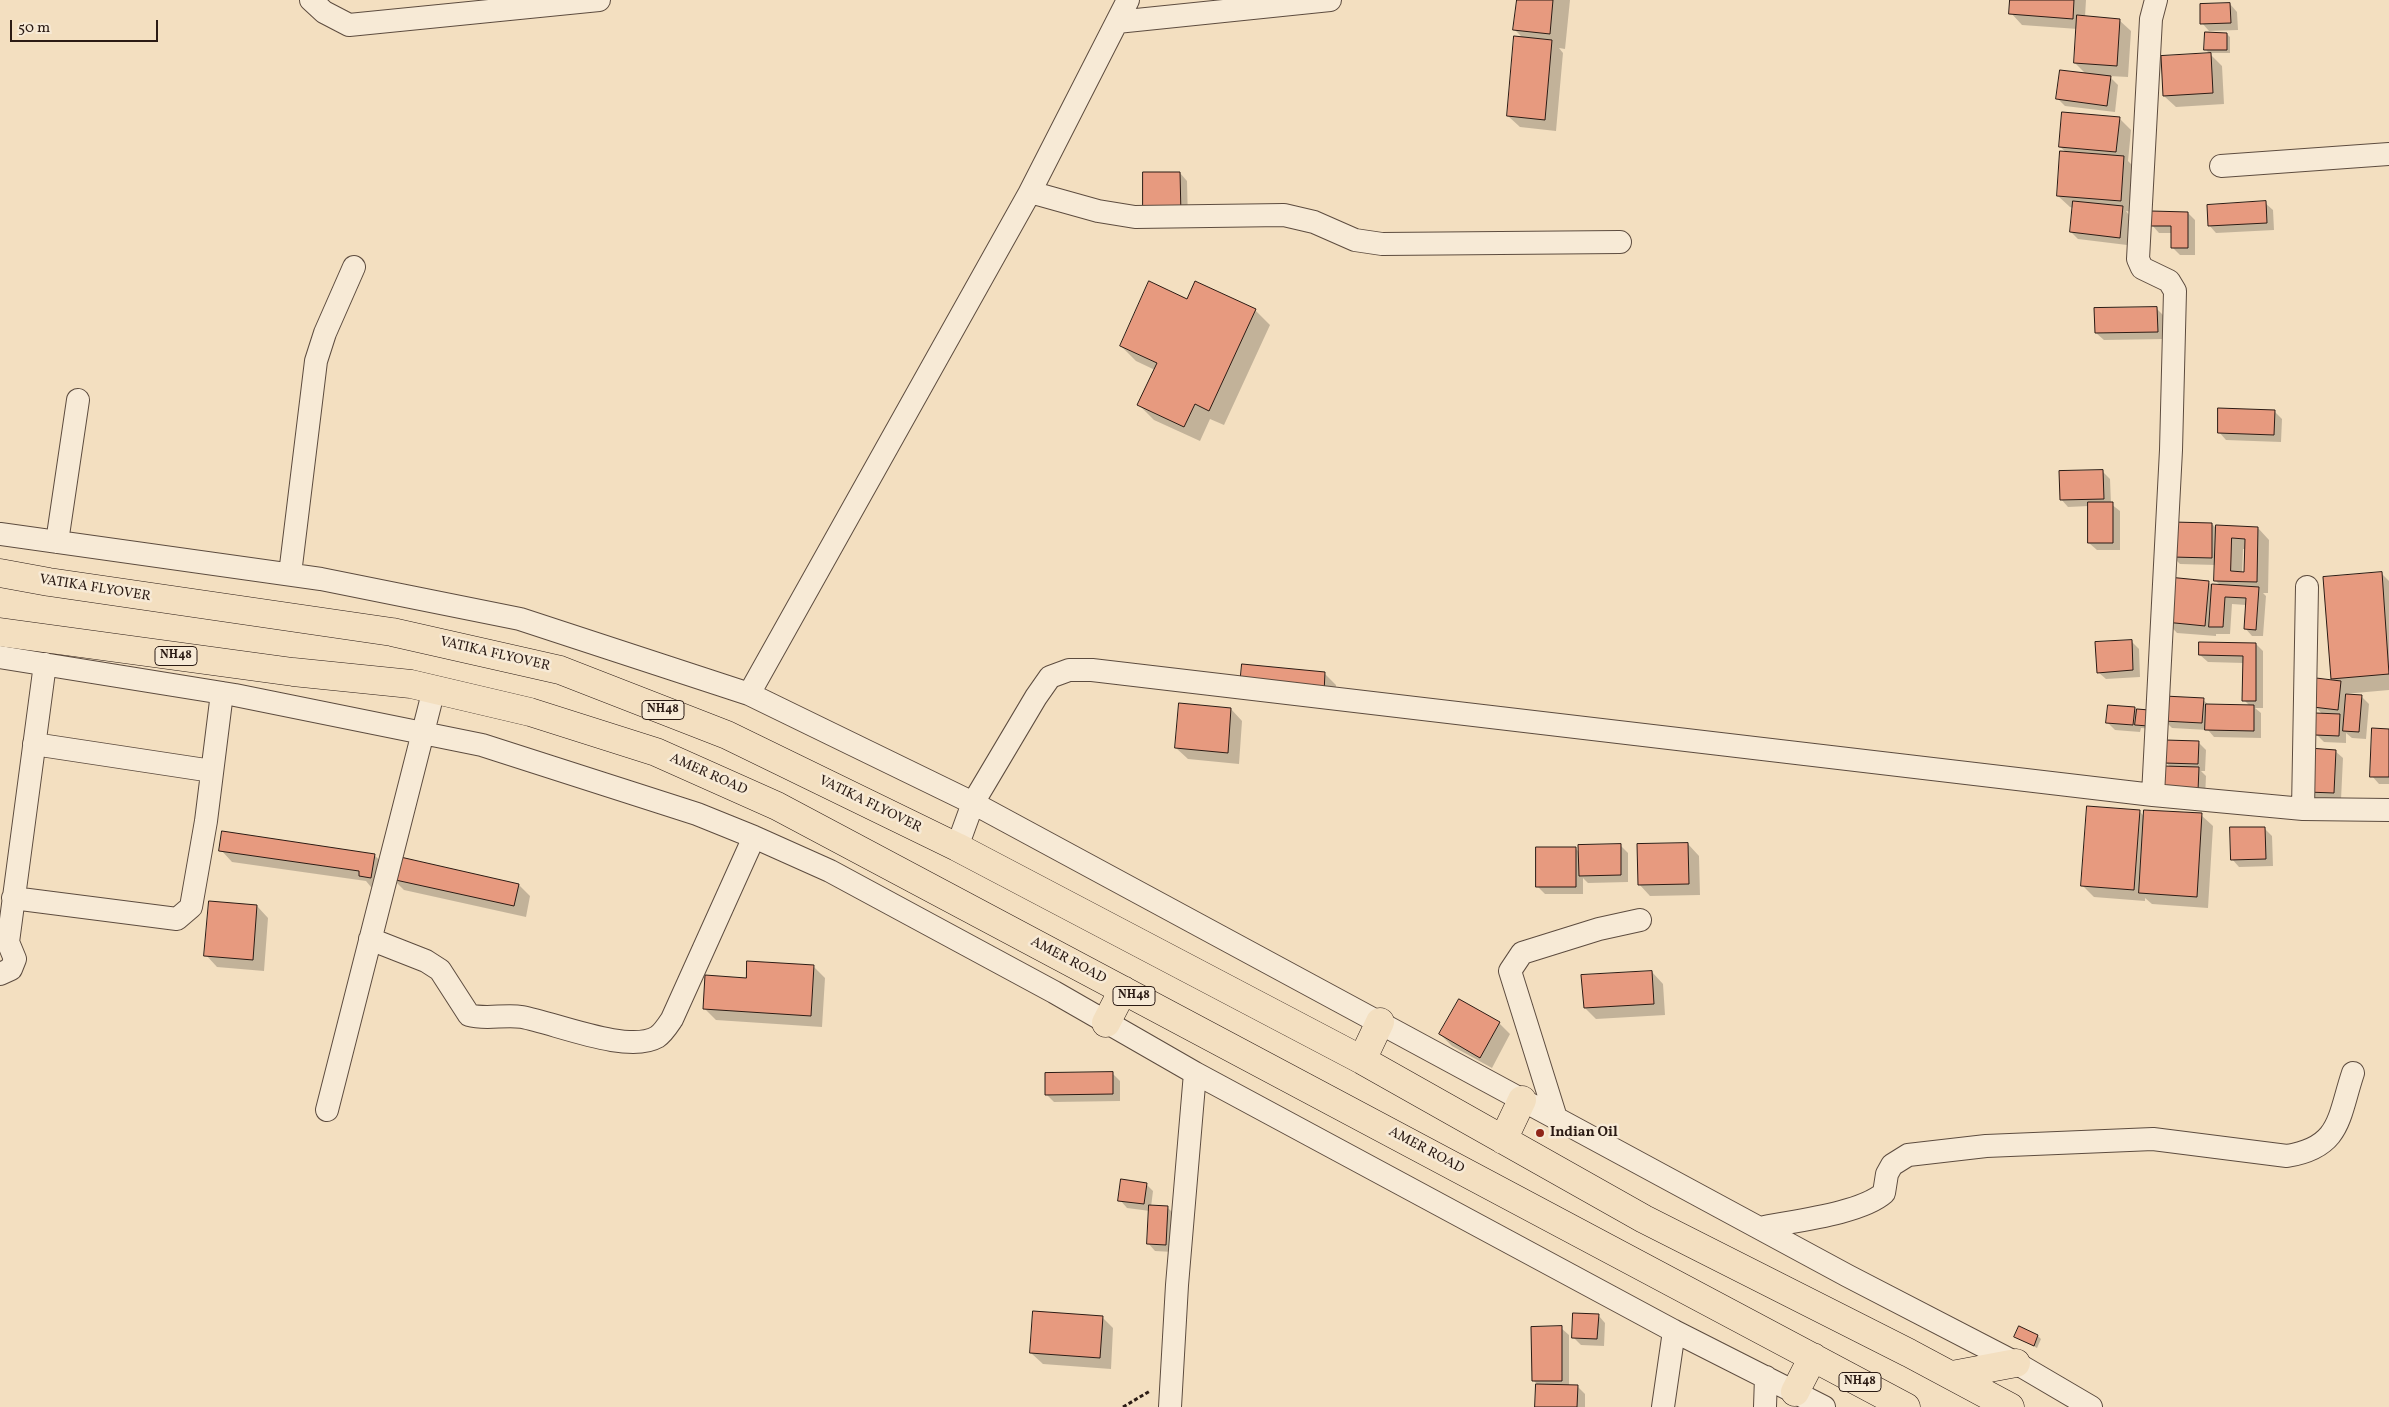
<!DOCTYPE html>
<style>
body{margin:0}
#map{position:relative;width:2389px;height:1407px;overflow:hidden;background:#f3dfc0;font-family:Vollkorn,serif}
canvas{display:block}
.scale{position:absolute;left:10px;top:20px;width:148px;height:22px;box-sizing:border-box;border:2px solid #2b1b14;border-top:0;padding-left:6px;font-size:15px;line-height:18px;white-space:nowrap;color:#2b1b14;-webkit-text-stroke:4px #f7ead6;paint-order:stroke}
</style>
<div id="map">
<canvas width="2389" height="1407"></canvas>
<div class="scale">50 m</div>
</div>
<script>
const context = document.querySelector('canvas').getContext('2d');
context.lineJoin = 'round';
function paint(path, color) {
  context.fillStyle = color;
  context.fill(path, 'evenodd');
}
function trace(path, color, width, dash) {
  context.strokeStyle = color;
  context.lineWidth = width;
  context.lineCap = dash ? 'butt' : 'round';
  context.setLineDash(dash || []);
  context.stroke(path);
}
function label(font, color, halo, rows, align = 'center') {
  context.font = font + ' Vollkorn,serif';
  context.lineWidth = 5;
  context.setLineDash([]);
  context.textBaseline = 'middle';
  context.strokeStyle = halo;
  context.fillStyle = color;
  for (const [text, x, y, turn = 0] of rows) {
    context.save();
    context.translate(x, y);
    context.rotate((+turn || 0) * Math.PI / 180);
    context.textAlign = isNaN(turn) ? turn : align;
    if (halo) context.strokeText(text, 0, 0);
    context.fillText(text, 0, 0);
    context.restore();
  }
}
paint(new Path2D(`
 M1518,0H1570L1565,49L1559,48L1563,53L1556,131L1520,127L1508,116L1524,39L1515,30Z
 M2012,0H2086L2085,17L2119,20L2131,31L2128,77L2109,76L2118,85L2115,112L2065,106L2058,99L2087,75L2075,63L2078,29L2022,25L2011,13Z
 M2230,4L2237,12L2238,30L2209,31L2202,23Z
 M2227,34L2230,37V53H2209L2205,49Z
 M2210,54L2222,66L2224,104L2176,107L2164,96Z
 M2119,118L2131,130L2128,161L2135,168L2133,212L2126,211L2129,215L2127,245L2078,239L2071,232L2073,208L2070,207L2058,196L2066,152L2060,147Z
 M1180,173L1187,181L1188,222H1152Z
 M2265,203L2273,210L2274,230L2216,233L2209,225Z
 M2188,213L2195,220V255H2180L2172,247V233H2159L2152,225Z
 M1187,301L1255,310L1270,325L1224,425L1210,419L1200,441L1154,420L1139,405L1155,370L1136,361L1121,346Z
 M2157,309L2164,316L2165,339L2104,340L2096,333Z
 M2274,411L2282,419L2281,442L2226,440L2219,432Z
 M2102,471L2110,479L2111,504L2120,511V550H2097L2089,543V506L2068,507L2061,499Z
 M2212,524L2217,529L2258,528L2269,540L2268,593H2263L2266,596L2263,636H2252L2245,628L2246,605L2232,604L2230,634H2216V636L2177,633L2166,621L2208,582L2212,585L2221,586L2215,580L2216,565L2180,564L2173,557ZM2243,549H2246L2245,573H2242Z
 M2381,573L2389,581V690L2344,694L2362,697L2369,704L2366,739L2352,738L2346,733V743L2324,742L2316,734L2322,714L2315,706L2335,682L2332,678Z
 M2131,641L2139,649L2140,677L2106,679L2098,672Z
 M2256,644L2263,651V708H2255L2261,713V738L2214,737L2208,730L2172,728L2164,720L2203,700L2209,705L2250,706L2244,700V663L2208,662L2200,655Z
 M1243,666L1325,674L1336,685L1335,704Z
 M2134,708L2148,711L2151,729L2141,728L2140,732L2115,730L2107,722Z
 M1231,709L1242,721L1239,764L1188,759L1176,748Z
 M2389,730V784H2379L2372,776Z
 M2198,742L2206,750L2205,771H2201L2206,776L2205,798L2165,762Z
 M2335,751L2343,758L2341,800L2316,799L2309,791Z
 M2139,811L2145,817L2201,815L2213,826L2208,908L2152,904L2145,898V901L2094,897L2082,885Z
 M2265,829L2272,836L2273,866L2239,867L2232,859Z
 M1688,844L1699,856L1700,895L1650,896L1639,884Z
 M1620,845L1628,853V882L1588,883L1583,878V894H1545L1537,886L1575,848L1580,853Z
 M221,850L374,855L386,866L383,889L371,887L366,881L232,862Z
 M392,878L519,885L530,896L526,917L404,890Z
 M257,906L268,918L264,971L217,967L206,955Z
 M814,967L825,978L822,1027L716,1020L704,1008Z
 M1652,972L1663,984L1665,1015L1596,1019L1585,1008Z
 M1499,1023L1510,1034L1492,1068L1452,1046L1440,1034Z
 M1112,1073L1120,1081V1101L1054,1102L1046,1094Z
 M1146,1184L1153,1191L1151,1207L1168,1208L1175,1215L1173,1252L1155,1251L1148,1243L1150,1211L1127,1208L1120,1200Z
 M1598,1315L1605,1323L1604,1346L1581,1345L1573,1337Z
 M1102,1317L1113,1328L1111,1369L1043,1364L1031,1353Z
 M1561,1328L1569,1335V1386H1577L1585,1394V1407H1536L1537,1384L1533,1380Z
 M2038,1336L2041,1339L2037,1348L2016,1337Z`), '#0003');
const building = new Path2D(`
 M1517,0H1553L1550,34L1513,30Z
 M2010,0H2074L2073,19L2009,14Z
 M2230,3L2231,23L2200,24V4Z
 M2077,15L2120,19L2117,66L2074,63Z
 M2205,32L2227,33V50H2204Z
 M1514,36L1552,40L1545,120L1507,116Z
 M2211,53L2213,93L2163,96L2161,56Z
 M2060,70L2111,76L2107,106L2056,99Z
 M2062,112L2120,117L2116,152L2059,147Z
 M2060,151L2124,156L2121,201L2057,196Z
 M1143,172H1180L1181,215H1143Z
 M2073,201L2123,206L2120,238L2070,232Z
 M2266,201L2267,223L2208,226L2207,205Z
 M2151,211L2188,212V248H2171V226H2151Z
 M1149,281L1187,299L1195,281L1256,309L1209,411L1195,404L1184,427L1137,405L1157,363L1120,346Z
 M2157,307L2158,332L2095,333L2094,308Z
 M2218,408L2275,410L2274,435L2218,433Z
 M2103,470L2104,499L2060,500L2059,471Z
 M2088,502H2113V543H2088Z
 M2173,522L2212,523V558L2172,557Z
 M2216,525L2258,527L2257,582L2214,581ZM2232,538L2245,539L2244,572L2231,571Z
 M2382,572L2389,674L2331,679L2323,577Z
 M2168,577L2209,581L2205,626L2165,622Z
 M2212,584L2259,587L2256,630L2244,629L2246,598L2225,597L2223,627H2209Z
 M2132,640L2133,670L2097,673L2095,642Z
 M2199,642L2256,643V701H2242L2243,656L2199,655Z
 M1242,664L1325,672L1324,693L1240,685Z
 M2316,678L2341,681L2338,710L2313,707Z
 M2346,694L2362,695L2359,732L2343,731Z
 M2164,696L2204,698L2202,723L2163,721Z
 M1179,703L1231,708L1228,753L1175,748Z
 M2206,704L2254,705V731L2205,730Z
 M2108,705L2135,707L2133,725L2106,723Z
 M2137,709L2149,710L2148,726L2135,725Z
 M2315,713L2340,714L2339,736L2315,735Z
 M2372,728L2389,729V777H2370Z
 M2165,740L2199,741L2198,764L2164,763Z
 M2309,748L2336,750L2334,793L2307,792Z
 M2163,766L2199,767L2198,791L2162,790Z
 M2087,806L2140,810L2134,890L2081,886Z
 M2144,810L2202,813L2197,897L2139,893Z
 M2230,827H2265L2266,859L2231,860Z
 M222,831L375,854L371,878L359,876V871L219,851Z
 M1688,843L1689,884L1638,885L1637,844Z
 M1621,844V875L1579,876L1578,845Z
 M1536,847H1576V887H1536Z
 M396,856L519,884L514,906L391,879Z
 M209,901L257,905L253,960L204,956Z
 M747,961L814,965L811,1016L703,1009L705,975L746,978Z
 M1652,971L1654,1004L1584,1008L1581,975Z
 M1459,999L1500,1022L1480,1058L1439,1034Z
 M1113,1072V1094L1045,1095V1073Z
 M1121,1179L1147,1183L1144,1204L1118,1201Z
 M1149,1205L1168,1206L1166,1245L1147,1244Z
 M1033,1311L1103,1316L1100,1358L1030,1353Z
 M1573,1313L1599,1314L1597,1339L1572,1338Z
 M1562,1326V1381H1532L1531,1327Z
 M2019,1326L2038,1335L2034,1346L2014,1337Z
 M1536,1384L1578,1385L1577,1407H1535Z`);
paint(building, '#e79a7f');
trace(building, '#2b1b14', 1);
const minor = new Path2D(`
 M311,0L324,12L349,25L599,0
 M1117,22L1330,0
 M2221,166L2389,154
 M1030,192L1098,211L1135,217L1284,215L1314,222L1355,240L1382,244L1620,242
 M0,534L321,579L520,619L749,694L973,803L1848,1276L2016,1363L2091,1407
 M57,542L78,400
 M290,574L316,361L325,333L354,267
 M0,657L235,695L482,745L697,814L754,837L830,871L1054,992L1195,1073L1674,1331L1824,1407
 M749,694L1030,192L1128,0
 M34,744L212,771
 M2153,795L2171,450L2175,291L2169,281L2142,268L2138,259L2151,19L2156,0
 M2303,809L2307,587
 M957,847L973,803L1036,697L1050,677L1069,670H1092L2153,795L2303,809L2389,810
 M13,898L177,919L191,907L206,821L222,693
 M370,939L426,961L440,970L469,1015C486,1020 505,1014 522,1017C555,1023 628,1054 657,1037C663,1033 668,1025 672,1019L754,837
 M0,940L8,942L15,959L11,969L0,974
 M8,942L45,664
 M327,1110L434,689
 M1556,1118L1510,971L1522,953L1599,929L1640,920
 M1759,1228C1792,1221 1860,1214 1884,1193L1887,1174L1892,1165L1908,1155L1986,1146L2153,1139L2287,1156C2341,1147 2338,1118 2353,1073
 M1170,1407L1177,1285L1195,1073
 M1663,1407L1674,1331
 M1765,1407L1766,1377`);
const highway = new Path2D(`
 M0,573L49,582L392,632L560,670L727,735L957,847L1362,1060L1644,1219L1909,1353L2010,1407
 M0,632L293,672L411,684L530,712L656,752L777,806L1906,1407
 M1106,1023L1123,990
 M1362,1060L1380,1022
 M1503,1140L1522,1100
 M1952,1375L2016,1363
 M1795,1392L1813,1357`);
trace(minor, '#5d4c3f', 24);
trace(highway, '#2b1b14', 29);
trace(new Path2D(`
 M1123,1407L1150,1391`), '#2b1b14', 3, [4, 2.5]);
trace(minor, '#f7ead6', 22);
trace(highway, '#f3dfc0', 28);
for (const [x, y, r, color] of [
 [1540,1133,5,"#8f2418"]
]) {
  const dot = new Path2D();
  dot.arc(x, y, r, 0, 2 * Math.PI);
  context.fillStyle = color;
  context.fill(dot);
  trace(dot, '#f7ead6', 2);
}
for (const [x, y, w] of [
 [176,656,42],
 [663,710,42],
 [1134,996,42],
 [1860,1382,42]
]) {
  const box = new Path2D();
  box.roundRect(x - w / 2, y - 9.5, w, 19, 4);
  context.fillStyle = '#f7ead6';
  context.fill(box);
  trace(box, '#2b1b14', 1);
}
label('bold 12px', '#2b1b14', null, [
 ["NH48",176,656],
 ["NH48",663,710],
 ["NH48",1134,996],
 ["NH48",1860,1382]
]);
label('14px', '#2b1b14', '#f7ead6', [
 ["VATIKA FLYOVER",95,589,9],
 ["VATIKA FLYOVER",495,655,13],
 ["AMER ROAD",708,775,24],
 ["VATIKA FLYOVER",870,805,26],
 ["AMER ROAD",1068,961,28],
 ["AMER ROAD",1426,1151,28]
]);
label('bold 14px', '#2b1b14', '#f7ead6', [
 ["Indian Oil",1550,1133]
], 'left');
</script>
